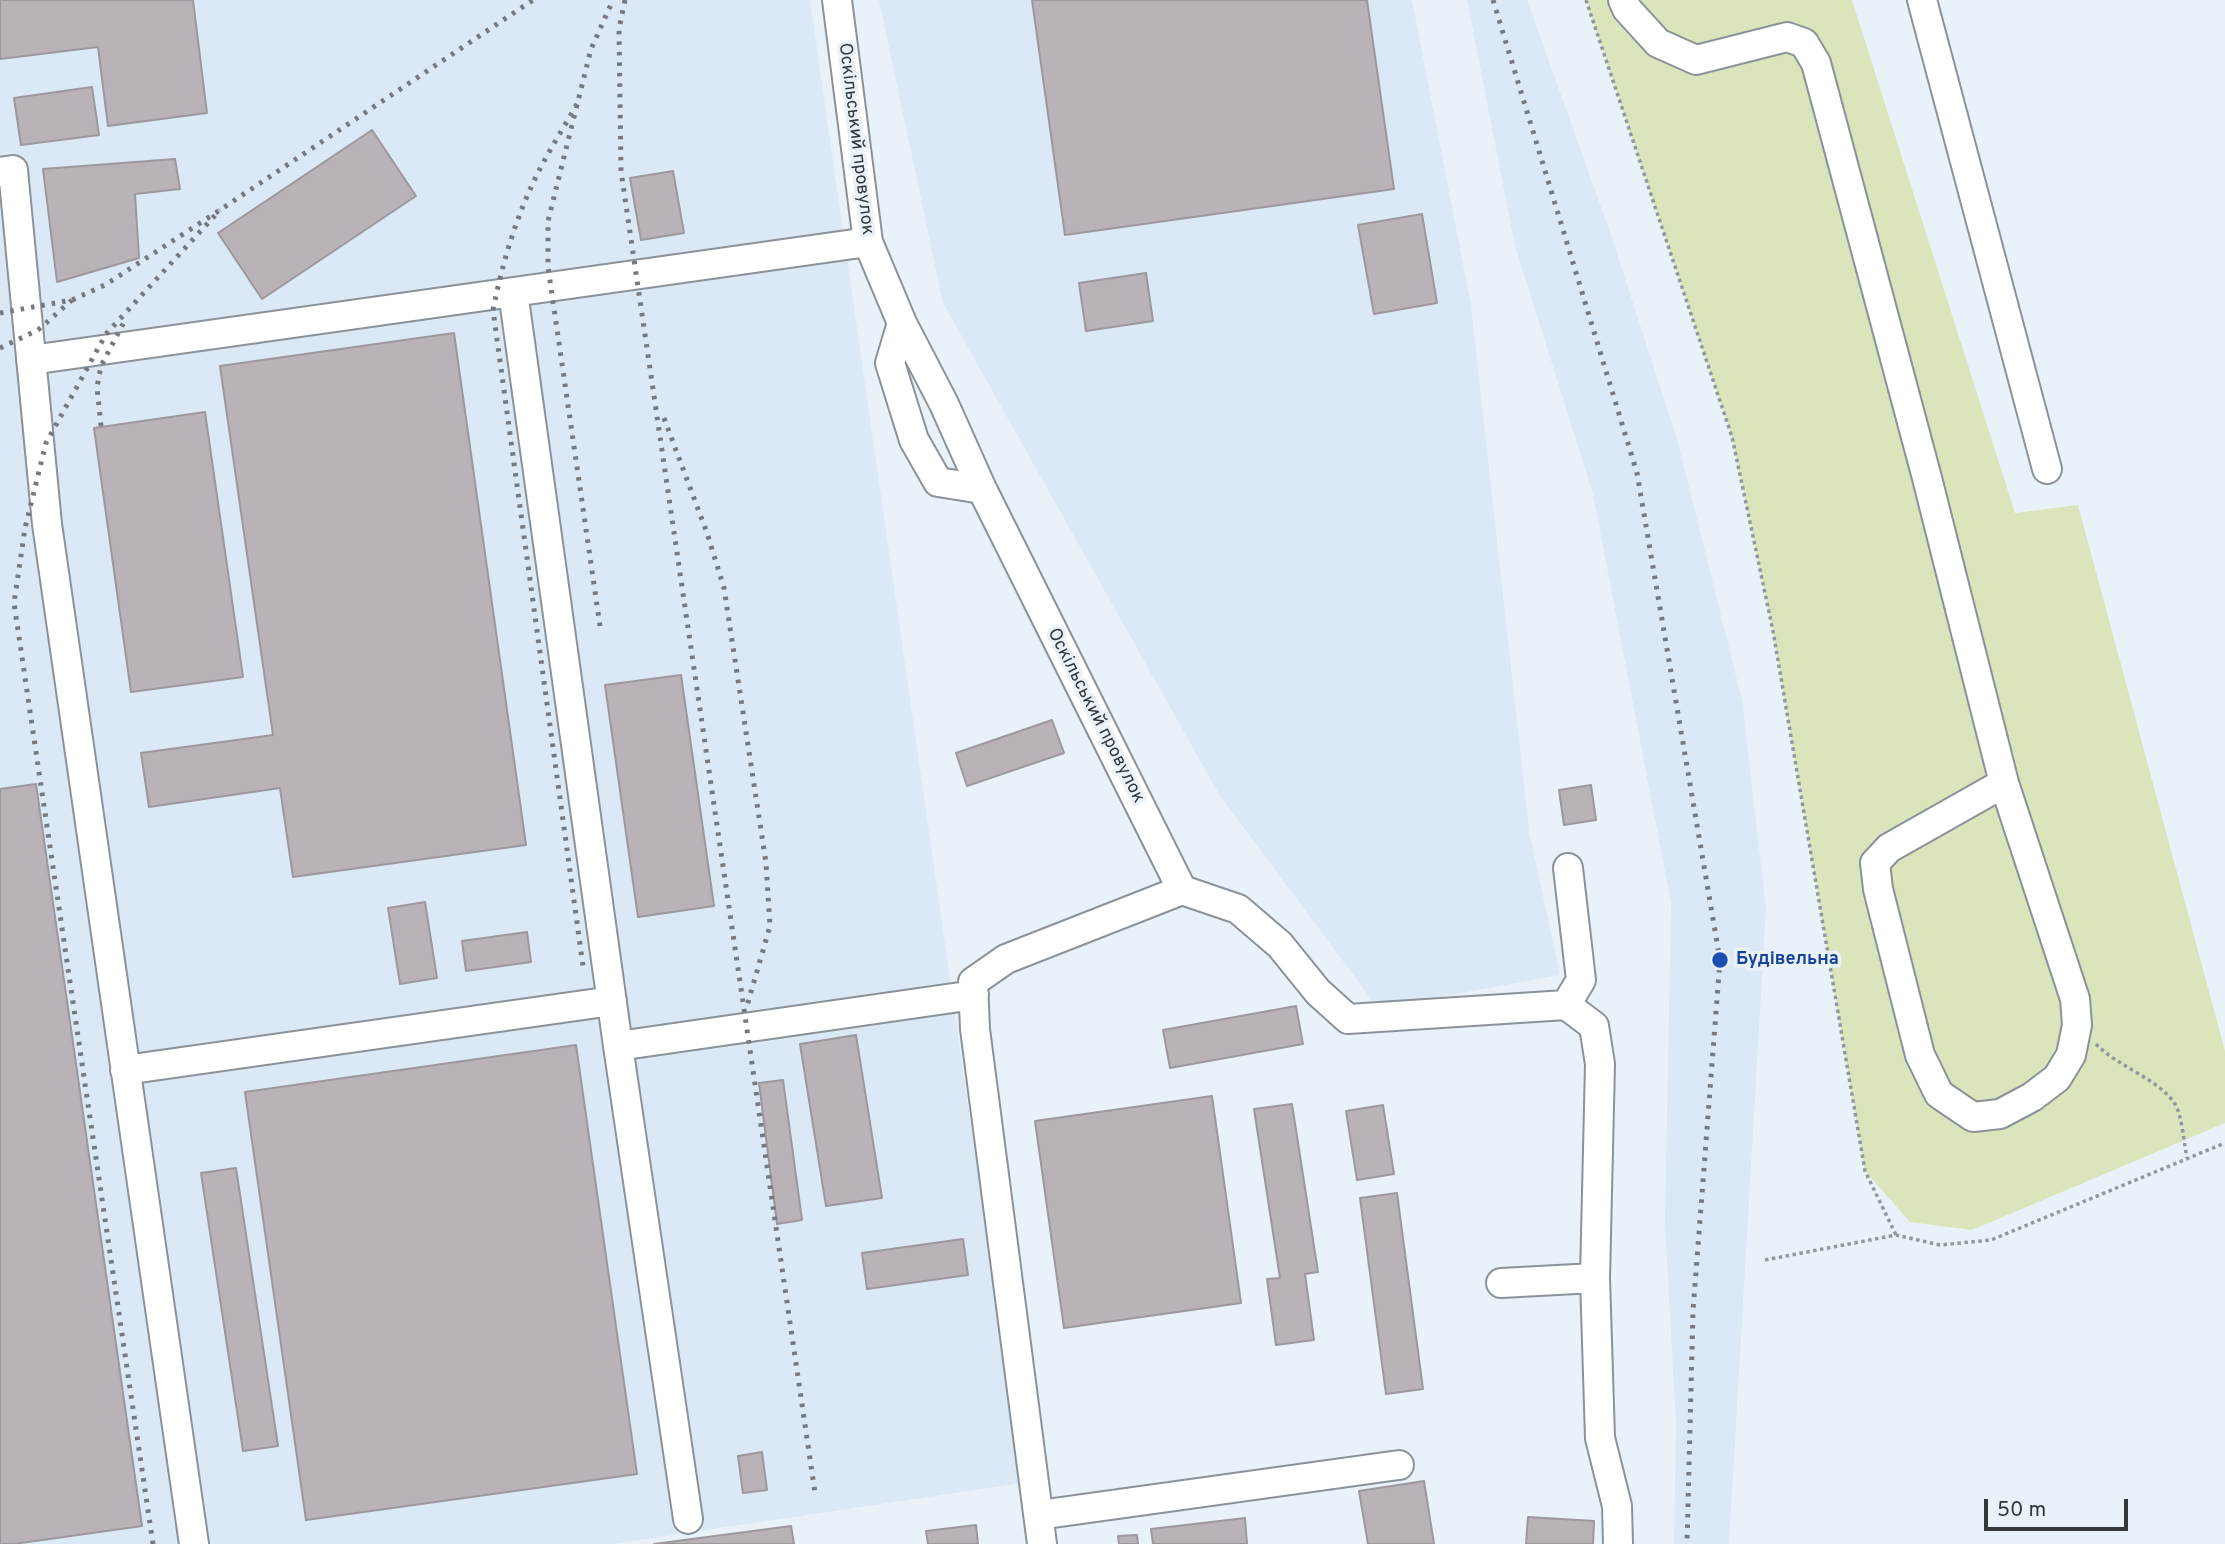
<!DOCTYPE html>
<meta charset="utf-8">
<style>
body{margin:0}
#map{position:relative;width:2225px;height:1544px;overflow:hidden;background:#eaf2f9;font-family:Overpass,sans-serif}
canvas{display:block}
.scale{position:absolute;left:1984px;top:1499px;width:144px;height:32px;box-sizing:border-box;border:4px solid #35383b;border-top:0;padding-left:9px;font-size:21px;line-height:24px;white-space:nowrap;color:#35383b;-webkit-text-stroke:5px #eaf2f9;paint-order:stroke}
</style>
<div id="map">
<canvas width="2225" height="1544"></canvas>
<div class="scale">50 m</div>
</div>
<script>
const context = document.querySelector('canvas').getContext('2d');
context.lineJoin = 'round';
function paint(path, color) {
  context.fillStyle = color;
  context.fill(path, 'evenodd');
}
function trace(path, color, width, dash) {
  context.strokeStyle = color;
  context.lineWidth = width;
  context.lineCap = dash ? 'butt' : 'round';
  context.setLineDash(dash || []);
  context.stroke(path);
}
function label(font, color, halo, rows, align = 'center') {
  context.font = font + ' Overpass,sans-serif';
  context.lineWidth = 7;
  context.setLineDash([]);
  context.textBaseline = 'middle';
  context.strokeStyle = halo;
  context.fillStyle = color;
  for (const [text, x, y, turn = 0] of rows) {
    context.save();
    context.translate(x, y);
    context.rotate((+turn || 0) * Math.PI / 180);
    context.textAlign = isNaN(turn) ? turn : align;
    if (halo) context.strokeText(text, 0, 0);
    context.fillText(text, 0, 0);
    context.restore();
  }
}
paint(new Path2D(`
 M0,0H810L1022,1483L612,1544H0Z
 M879,0H1412L1471,305L1529,831L1560,975L1378,1008L1220,796L943,303Z
 M1467,0H1527L1611,235L1677,439L1742,700L1766,908L1729,1544H1674L1676,1424L1665,1223L1671,903L1593,494L1515,246Z`), '#dbe8f5');
paint(new Path2D(`
 M1586,0H1852L2015,513L2078,505L2225,1051V1123L1972,1230L1910,1222L1865,1171L1773,631L1732,437Z`), '#dae5bc');
const building = new Path2D(`
 M0,0H193L207,113L108,126L98,47L0,59Z
 M1032,0H1367L1394,189L1065,235Z
 M92,87L99,135L21,145L14,98Z
 M372,130L416,196L262,299L218,233Z
 M175,159L180,189L135,194L139,258L57,282L43,169Z
 M673,171L684,233L641,240L630,178Z
 M1422,214L1437,303L1374,314L1358,225Z
 M1146,273L1153,321L1086,331L1079,283Z
 M454,333L526,845L293,877L280,788L149,807L141,753L273,735L220,366Z
 M205,412L243,677L131,692L94,428Z
 M681,675L714,906L638,917L605,685Z
 M1052,720L1064,753L967,786L956,753Z
 M36,784L142,1526L14,1544H0V789Z
 M1591,785L1596,820L1564,825L1559,790Z
 M425,902L437,978L400,984L388,908Z
 M527,932L531,962L466,971L462,941Z
 M1296,1006L1303,1044L1170,1068L1163,1030Z
 M856,1035L882,1198L826,1206L800,1044Z
 M576,1045L637,1474L306,1520L245,1092Z
 M783,1080L802,1220L777,1224L759,1083Z
 M1212,1096L1241,1303L1064,1328L1035,1121Z
 M1292,1104L1318,1272L1305,1274L1314,1340L1276,1345L1267,1279L1280,1278L1254,1109Z
 M1383,1105L1394,1174L1357,1180L1346,1111Z
 M236,1168L278,1446L243,1451L201,1173Z
 M1397,1193L1423,1389L1386,1394L1360,1198Z
 M963,1239L968,1275L867,1289L862,1253Z
 M762,1452L767,1490L743,1493L738,1456Z
 M1424,1481L1434,1544H1368L1359,1491Z
 M1528,1517L1594,1521L1593,1544H1526Z
 M1245,1518L1247,1544H1153L1151,1529Z
 M976,1525L978,1544H928L926,1531Z
 M791,1526L794,1544H654Z
 M1137,1535L1138,1544H1119L1118,1536Z`);
paint(building, '#b9b2b9');
trace(building, '#9d979e', 2);
const minor = new Path2D(`
 M837,0L868,242L902,323L944,404L982,489L1182,890L1238,909L1280,945L1318,992L1348,1019L1566,1005
 M1623,0L1627,9L1658,43L1696,60L1787,37L1804,43L1816,63L1927,478L2004,783L2075,999L2077,1025L2071,1055L2057,1078L2032,1097L2000,1114L1973,1117L1939,1094L1920,1055L1878,889L1875,863L1889,848L2004,783
 M1922,0L2047,469
 M0,172L13,170L47,524L194,1544
 M513,292L618,1046L974,995
 M902,323L890,363L914,440L938,482L982,489
 M31,360L868,242
 M1566,1005L1594,1026L1600,1064L1595,1278L1600,1438L1617,1506L1618,1544
 M1566,1005L1581,980L1568,868
 M618,1046L688,1519
 M125,1070L612,1001
 M1501,1283L1595,1278
 M1039,1515L1399,1465
 M1042,1544L975,1029L973,982L1006,959L1182,890`);
trace(minor, '#8b9299', 32);
trace(new Path2D(`
 M1586,0L1732,437L1773,631L1865,1171L1896,1235
 M2096,1044C2118,1067 2159,1079 2175,1104C2182,1115 2184,1144 2187,1158
 M1765,1260L1896,1235L1940,1245L1991,1240L2225,1143`), '#92989d', 3.5, [3.5, 3.5]);
trace(minor, '#fff', 28);
trace(new Path2D(`
 M625,0L619,29L621,171L815,1493
 M1493,0L1637,473L1720,960L1693,1311L1687,1544
 M577,104C566,124 553,144 542,165C518,210 503,260 493,310L583,966
 M0,313L72,300L105,285L220,210L533,0
 M0,348L38,330L72,300
 M664,418L707,533L724,588L766,863L770,926L747,1006
 M101,426L97,387L101,366L124,322
 M600,626L548,267V221L591,49L613,0
 M153,1544L14,603L25,528L46,443L106,334L220,210`), '#767a7f', 5, [3.5, 7]);
for (const [x, y, r, color] of [
 [1720,960,9,"#1a4fb4"]
]) {
  const dot = new Path2D();
  dot.arc(x, y, r, 0, 2 * Math.PI);
  context.fillStyle = color;
  context.fill(dot);
  trace(dot, '#eaf2f9', 2.5);
}
label('18px', '#35383b', '#eaf2f9', [
 ["Оскільський провулок",855,139,83],
 ["Оскільський провулок",1095,716,63]
]);
label('bold 18px', '#164399', '#eaf2f9', [
 ["Будівельна",1736,960]
], 'left');
</script>
